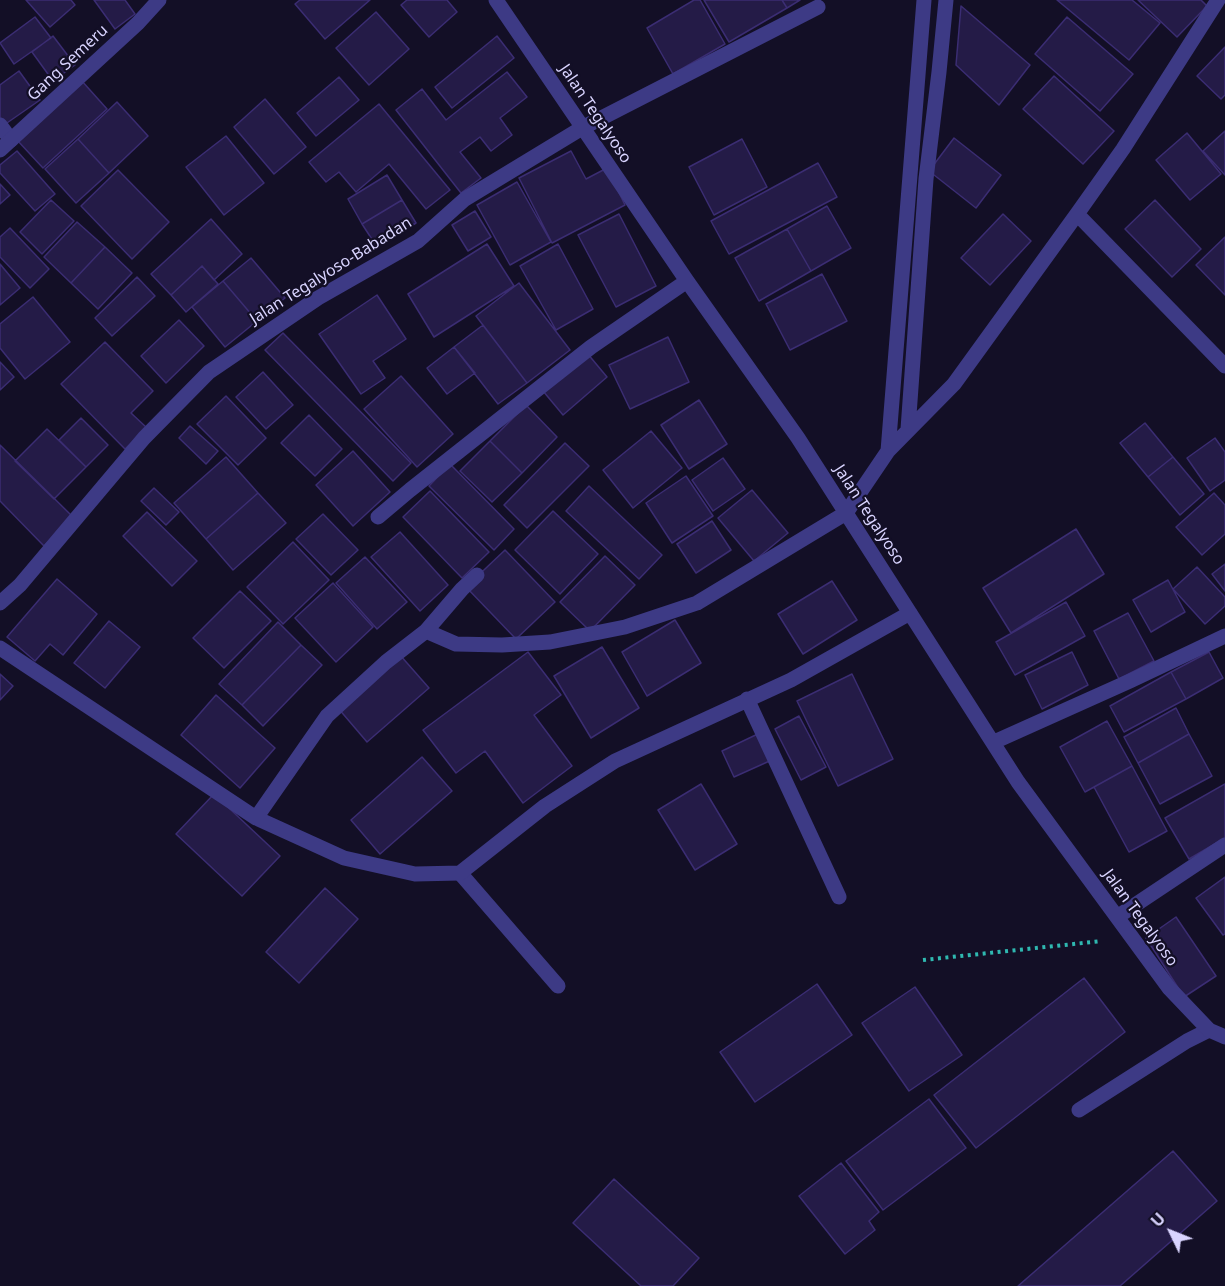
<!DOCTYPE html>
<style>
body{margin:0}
#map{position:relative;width:1225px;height:1286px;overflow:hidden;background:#130f26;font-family:"Noto Sans",sans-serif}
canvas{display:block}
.north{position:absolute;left:1141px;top:1202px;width:60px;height:60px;-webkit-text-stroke:4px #130f26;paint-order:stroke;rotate:313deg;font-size:16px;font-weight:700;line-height:24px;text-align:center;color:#d9d4ff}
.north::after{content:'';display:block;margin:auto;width:21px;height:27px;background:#d9d4ff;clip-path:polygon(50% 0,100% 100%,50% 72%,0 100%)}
</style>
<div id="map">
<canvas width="1225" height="1286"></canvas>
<div class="north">U</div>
</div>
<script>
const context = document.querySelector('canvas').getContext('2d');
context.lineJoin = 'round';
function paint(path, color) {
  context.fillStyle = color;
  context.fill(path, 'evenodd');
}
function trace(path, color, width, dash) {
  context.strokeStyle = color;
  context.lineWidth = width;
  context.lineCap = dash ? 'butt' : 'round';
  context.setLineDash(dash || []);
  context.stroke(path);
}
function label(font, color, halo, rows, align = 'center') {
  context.font = font + ' "Noto Sans",sans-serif';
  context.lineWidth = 4.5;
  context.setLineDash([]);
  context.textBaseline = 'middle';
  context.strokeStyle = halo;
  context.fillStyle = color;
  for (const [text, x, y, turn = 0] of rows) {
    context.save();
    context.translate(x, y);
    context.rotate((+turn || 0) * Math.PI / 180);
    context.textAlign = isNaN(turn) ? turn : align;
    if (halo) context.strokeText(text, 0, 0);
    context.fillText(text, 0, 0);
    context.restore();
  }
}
const building = new Path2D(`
 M26,0H71L75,5L50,27Z
 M94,0H125L135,14L115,29Z
 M300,0H370L325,39L295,4Z
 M407,0H447L457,12L429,37L401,5Z
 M694,0H700L725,44L673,74L647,28Z
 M704,0H782L787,8L729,42Z
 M782,0H800L787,8Z
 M1057,0H1132L1160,23L1129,60Z
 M1138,0H1201L1207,6L1177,37Z
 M961,6L1030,65L999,105L956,65Z
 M376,12L409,49L369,85L336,48Z
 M35,17L51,38L14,64L0,43Z
 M1067,17L1133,74L1100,111L1035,54Z
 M53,36L75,65L53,81L32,52Z
 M497,36L514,58L452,108L435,87Z
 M1225,47V95L1221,99L1197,76Z
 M19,71L40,100L4,125L0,119V85Z
 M507,72L527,97L500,118L512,135L491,151L480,137L460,152L481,178L461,193L396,110L422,89L446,120Z
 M1054,76L1114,131L1083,164L1023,109Z
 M339,77L359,100L316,136L297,113Z
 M81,80L107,109L43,168L17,140Z
 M265,99L306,147L274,174L234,127Z
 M117,102L148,136L109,173L78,139Z
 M379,104L450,190L426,209L389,164L356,192L339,172L326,182L309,162Z
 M1225,131V175L1203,151Z
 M1187,133L1221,174L1190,200L1156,160Z
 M226,136L264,183L224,215L186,167Z
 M954,138L1001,175L976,208L929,171Z
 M78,139L109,173L76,203L45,169Z
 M742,139L767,187L714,215L689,167Z
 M17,151L55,194L35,211L0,173V165Z
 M571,151L586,179L607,168L625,205L552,243L519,178Z
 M818,163L837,197L729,254L711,221Z
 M118,170L169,222L132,259L81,206Z
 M387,175L402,200L362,224L348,199Z
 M517,182L551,242L510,265L477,205Z
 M0,184L10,195L0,204Z
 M51,200L74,221L42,254L20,232Z
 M402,200L416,223L377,247L362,224Z
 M1155,200L1201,249L1172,277L1125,229Z
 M827,206L851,248L811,271L787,229Z
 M475,211L491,237L468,251L452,225Z
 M619,214L656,286L616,307L578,235Z
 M1003,214L1031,241L990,285L961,258Z
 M211,219L242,254L214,280L202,266L171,295L151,274Z
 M77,222L105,247L71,283L44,257Z
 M10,228L49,269L30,288L0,257V237Z
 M787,229L811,271L759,301L735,258Z
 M1225,237V295L1196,265Z
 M487,244L514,286L434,337L408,294Z
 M558,244L593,309L556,330L520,266Z
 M105,247L132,273L98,309L71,283Z
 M251,258L285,298L257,321L223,281Z
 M0,264L20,288L0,305Z
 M202,266L218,284L186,312L171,295Z
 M822,274L847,321L790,350L766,304Z
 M137,277L155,296L112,336L95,318Z
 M223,281L257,321L225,347L192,307Z
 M519,283L570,350L527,383L476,316Z
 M377,295L406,339L373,361L385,378L361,394L319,334Z
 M33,297L70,342L25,379L0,348V324Z
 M179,320L204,346L166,383L141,356Z
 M483,325L527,383L498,404L454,347Z
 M283,333L411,463L393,481L265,350Z
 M668,337L689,382L630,409L609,365Z
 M105,342L153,391L131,413L147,428L125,449L61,384Z
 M454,347L475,373L447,394L427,368Z
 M587,353L607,377L563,415L543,391Z
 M0,362L14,377L0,390Z
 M263,372L293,405L266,429L236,397Z
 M401,376L453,434L417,467L364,409Z
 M226,396L266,438L238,465L197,424Z
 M699,400L727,444L689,469L661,425Z
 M526,405L557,437L522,473L490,441Z
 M309,415L342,449L315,476L281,443Z
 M81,418L108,445L86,467L59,440Z
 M1145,423L1173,457L1148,477L1120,443Z
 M190,426L218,451L206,464L179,438Z
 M47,429L86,467L54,499L15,461Z
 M651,431L682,468L633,508L603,470Z
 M1215,438L1225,452V480L1210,491L1187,458Z
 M490,441L522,473L492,502L460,471Z
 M565,443L589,466L527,528L504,505Z
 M0,445L73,517L44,546L0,501Z
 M353,451L390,492L353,526L316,485Z
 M226,457L258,493L206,539L174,503Z
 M1173,457L1204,494L1180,515L1148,477Z
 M723,458L745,489L713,511L692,480Z
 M450,464L514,529L494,550L429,486Z
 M686,476L713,516L672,543L646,503Z
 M589,486L662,555L639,579L566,511Z
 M154,488L179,512L166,525L141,501Z
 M752,490L788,533L754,561L718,518Z
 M430,491L489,552L462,578L403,517Z
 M258,493L286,523L233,570L206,539Z
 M1214,493L1225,505V534L1202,555L1176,527Z
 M553,511L598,554L560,594L515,550Z
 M147,512L197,561L172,586L123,536Z
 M323,514L358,550L331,575L296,539Z
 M712,521L731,550L696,573L677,544Z
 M1076,529L1104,574L1011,633L983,588Z
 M400,532L448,585L420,611L371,557Z
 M293,542L329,580L283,624L247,587Z
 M505,550L555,602L516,639L466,587Z
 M605,556L635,585L590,631L560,602Z
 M365,557L407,602L377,629L336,583Z
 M1225,564V591L1212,574Z
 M1197,567L1225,597V606L1205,624L1173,589Z
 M57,579L97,614L63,655L50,644L35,661L7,637Z
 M1168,580L1185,612L1151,632L1133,600Z
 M832,581L857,620L803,654L778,614Z
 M333,583L373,627L336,662L295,618Z
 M240,591L271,621L224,668L193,638Z
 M1066,602L1085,636L1015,675L996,642Z
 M1128,613L1154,661L1119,679L1094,631Z
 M675,620L701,663L647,696L622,652Z
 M109,621L140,647L105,688L74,663Z
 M278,622L301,645L242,705L219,684Z
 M301,645L322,665L263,726L242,705Z
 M602,647L639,708L591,738L554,676Z
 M528,652L561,695L534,715L572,766L523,803L485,751L456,773L423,730Z
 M1072,652L1088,685L1042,709L1025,675Z
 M1209,652L1223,678L1186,699L1171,672Z
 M400,655L429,688L367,742L338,708Z
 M1171,672L1186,699L1124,732L1110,706Z
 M0,674L13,686L0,700Z
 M852,674L893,759L838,786L797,701Z
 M216,695L275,748L240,788L181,735Z
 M1176,708L1189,734L1138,763L1124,737Z
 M799,716L826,767L801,780L775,729Z
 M1107,721L1132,766L1085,792L1060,747Z
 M762,732L774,759L734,777L722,751Z
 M1189,734L1212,776L1160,804L1138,763Z
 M422,757L452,791L380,854L351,820Z
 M1132,766L1167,831L1129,852L1094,787Z
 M701,784L737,844L695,870L658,810Z
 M1225,784V838L1189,859L1165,818Z
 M214,794L280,856L242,896L176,834Z
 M1225,877V934L1223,935L1196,898Z
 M325,888L358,919L299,983L266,952Z
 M1176,917L1216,976L1184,997L1146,938Z
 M1084,978L1125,1032L976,1148L934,1095Z
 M817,984L852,1035L755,1102L720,1052Z
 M915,987L962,1055L909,1091L862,1023Z
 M929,1099L966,1148L883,1210L846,1161Z
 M1173,1151L1217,1201L1120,1286H1018Z
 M841,1163L879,1212L869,1221L875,1230L845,1254L799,1196Z
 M614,1179L699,1258L673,1286H641L573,1223Z`);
paint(building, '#241b47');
trace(building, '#3b2d73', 1.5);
trace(new Path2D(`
 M923,960L1102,941`), '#2fb8b0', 4, [3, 4.5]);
trace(new Path2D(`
 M0,125L11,140
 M582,128L818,7
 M460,873L558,986
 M1079,1110L1187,1041L1209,1030`), '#3d3a85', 15);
trace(new Path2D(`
 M496,0L687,281L798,438L1018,782L1169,988L1209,1030L1225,1037
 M0,150L138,23L159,0
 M1077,214L1225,366
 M908,429L926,179L939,72L946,0
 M888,451L924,0
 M378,517L410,490L591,347L687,281
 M477,575L462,589L426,631L386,662L327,716L256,818L344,858L415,874L460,873L545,806L615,761L791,680L910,613
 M0,603L20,585L144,438L209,372L318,298L418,241L465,199L582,128
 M426,631L456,644L502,645L550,642L625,627L697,603L846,513L888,451L954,384L1077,214L1123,149L1218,0
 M0,648L256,818
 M747,699L839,897
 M994,742L1130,681L1225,636
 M1117,917L1225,845`), '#3d3a85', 15);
label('16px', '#d9d4ff', '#130f26', [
 ["Gang Semeru",68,63,-43],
 ["Jalan Tegalyoso",595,114,56],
 ["Jalan Tegalyoso-Babadan",331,271,-32],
 ["Jalan Tegalyoso",869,515,57],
 ["Jalan Tegalyoso",1140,918,54]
]);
</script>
